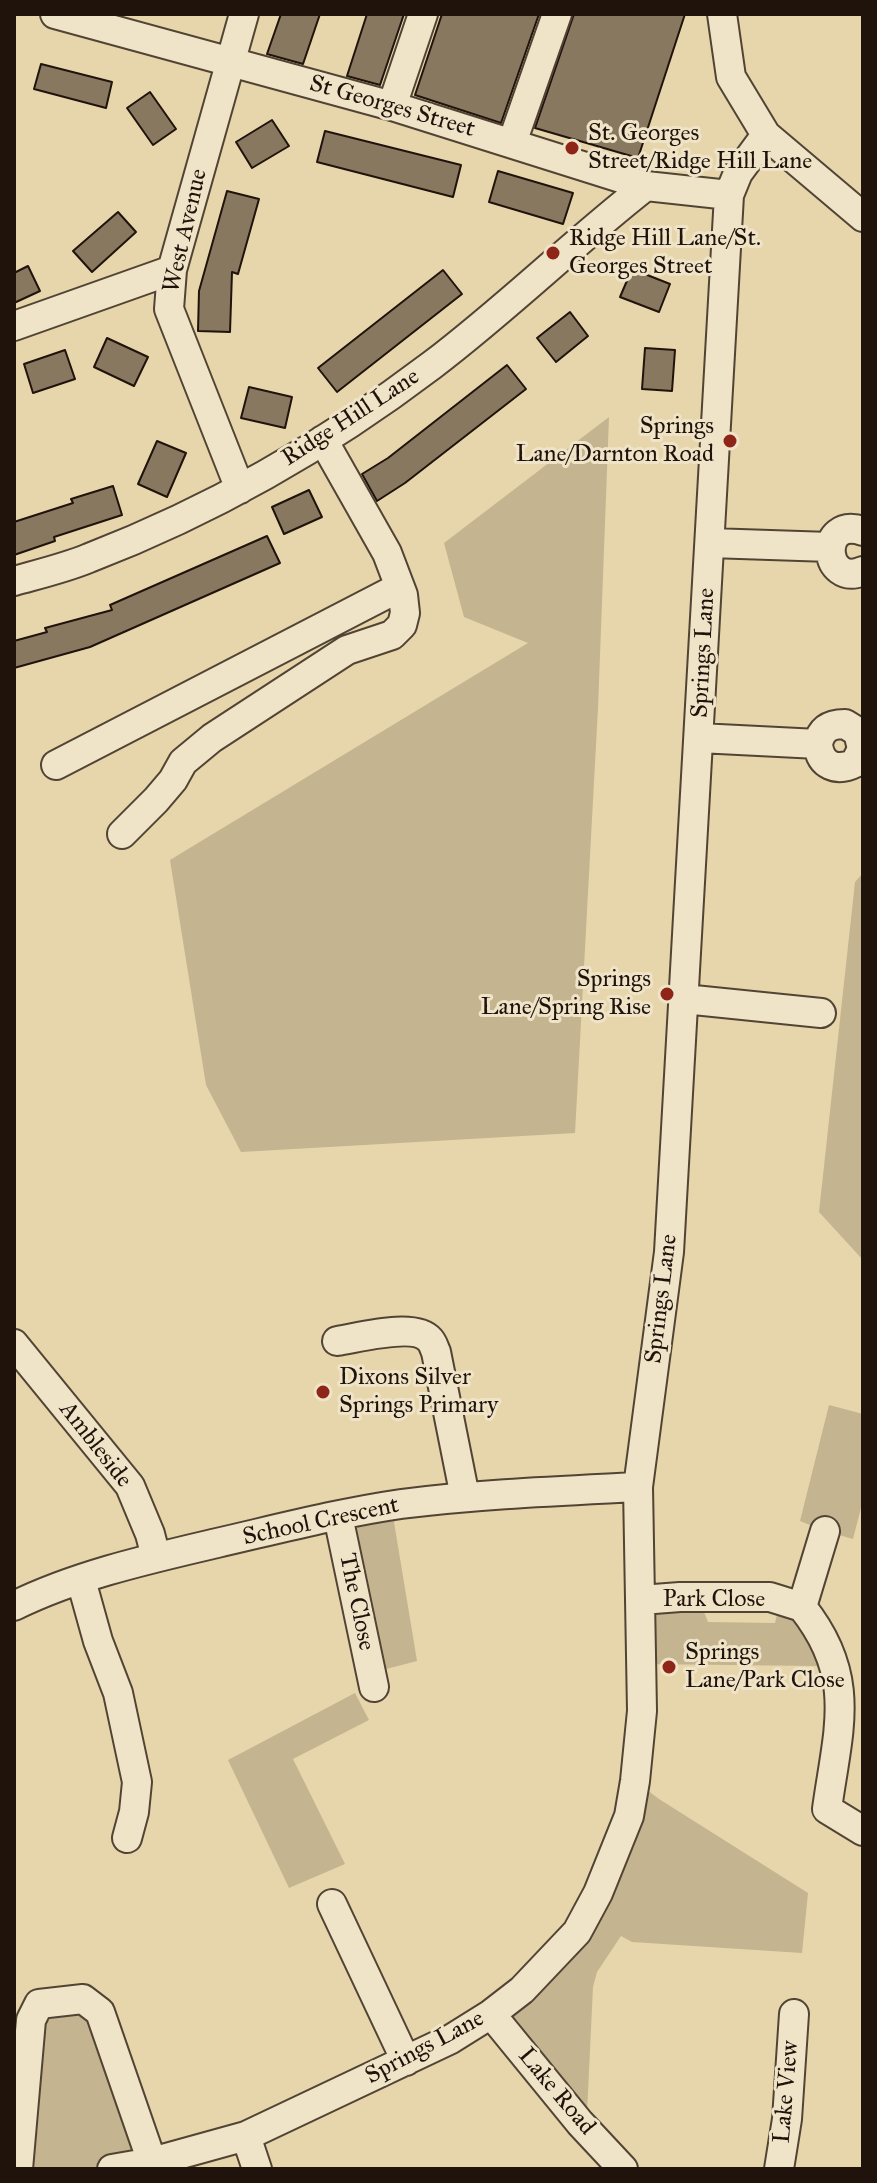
<!DOCTYPE html>
<style>
body{margin:0}
#map{position:relative;width:877px;height:2183px;overflow:hidden;background:#e7d5ab;font-family:"IM FELL Great Primer",serif}
canvas{display:block}
.frame{position:absolute;inset:0;border:16px solid #20130c;pointer-events:none}
</style>
<div id="map">
<canvas width="877" height="2183"></canvas>
<div class="frame"></div>
</div>
<script>
const context = document.querySelector('canvas').getContext('2d');
context.lineJoin = 'round';
function paint(path, color) {
  context.fillStyle = color;
  context.fill(path, 'evenodd');
}
function trace(path, color, width, dash) {
  context.strokeStyle = color;
  context.lineWidth = width;
  context.lineCap = dash ? 'butt' : 'round';
  context.setLineDash(dash || []);
  context.stroke(path);
}
function label(font, color, halo, rows, align = 'center') {
  context.font = font + ' "IM FELL Great Primer",serif';
  context.lineWidth = 6;
  context.setLineDash([]);
  context.textBaseline = 'middle';
  context.strokeStyle = halo;
  context.fillStyle = color;
  for (const [text, x, y, turn = 0] of rows) {
    context.save();
    context.translate(x, y);
    context.rotate((+turn || 0) * Math.PI / 180);
    context.textAlign = isNaN(turn) ? turn : align;
    if (halo) context.strokeText(text, 0, 0);
    context.fillText(text, 0, 0);
    context.restore();
  }
}
paint(new Path2D(`
 M609,417L598,708L575,1133L241,1152L206,1085L170,860L528,643L464,617L444,543Z
 M863,873V1260L819,1212L855,882Z
 M829,1405L863,1414V1500L853,1539L825,1531L800,1521Z
 M399,1504L394,1522L417,1661L371,1673L338,1516Z
 M698,1597L708,1622L775,1623L780,1601L835,1669L816,1666L642,1664L641,1600Z
 M355,1693L369,1720L293,1759L345,1864L289,1888L228,1760Z
 M635,1781L659,1799L808,1893L802,1953L632,1942L621,1936L597,1972L593,1987L587,2113L491,2014L577,1932Z
 M83,1999L152,2162L112,2169H18L31,2020Z`), '#c5b490');
const building = new Path2D(`
 M281,14H320L303,64L267,54Z
 M367,14H404L380,85L347,76Z
 M442,14H539L501,123L415,95Z
 M574,14H685L638,158L535,128Z
 M41,64L112,82L106,108L34,89Z
 M150,92L176,129L153,145L127,108Z
 M272,120L289,146L252,168L236,142Z
 M325,131L461,165L453,197L317,162Z
 M498,171L573,193L563,224L489,202Z
 M227,191L259,199L238,274L232,272L230,332L198,331L199,291Z
 M118,212L136,232L92,272L73,251Z
 M28,266L40,291L14,303V273Z
 M632,269L670,284L659,312L620,297Z
 M443,270L462,294L337,392L318,368Z
 M570,312L588,336L556,362L537,338Z
 M107,338L148,357L134,386L94,367Z
 M645,348L675,350L672,391L642,389Z
 M65,350L75,379L33,393L24,364Z
 M507,365L526,389L405,483L377,501L362,474L388,458Z
 M249,387L292,397L285,428L241,418Z
 M157,441L186,453L167,497L138,484Z
 M113,486L122,515L54,537L55,541L14,555V522L73,503L71,499Z
 M309,490L322,517L284,534L272,507Z
 M267,536L280,563L90,647L14,668V641L47,632L45,628L112,610L110,605Z`);
paint(building, '#87785f');
trace(building, '#20130c', 2);
const minor = new Path2D(`
 M55,14L392,106L646,186L729,195
 M722,14L731,77L766,135L863,217
 M392,106L423,14
 M512,143L557,14
 M14,326L172,270
 M240,489L169,309L172,270L244,14
 M863,531C817,516 823,588 863,571
 M710,543L830,547
 M14,581C39,574 65,568 89,558C211,511 328,444 432,365C506,309 573,243 646,186
 M699,738L818,744C821,729 830,724 845,724L858,732L862,749L855,763C837,772 820,766 818,744
 M56,765L400,587
 M122,834L156,800L173,780L183,762L212,738L347,650L392,635L402,625L405,613L403,595L387,553L323,440
 M684,999L821,1013
 M337,1341C358,1338 415,1322 430,1340C433,1343 434,1348 436,1352L465,1497
 M14,1344L130,1486L150,1534L156,1557
 M338,1516L374,1687
 M81,1580L98,1641L118,1693L137,1782L134,1812L127,1838
 M641,1600L680,1597H770L802,1607L825,1531
 M14,1606C77,1575 149,1559 217,1543C278,1529 339,1513 401,1504C480,1494 559,1491 638,1487
 M802,1607C858,1677 838,1729 827,1809L863,1831
 M332,1904L406,2061
 M491,2014L580,2123L623,2169
 M246,2136L257,2169
 M18,2169L31,2020L39,2004L83,1999L100,2012L152,2162
 M112,2169L152,2162L246,2136L451,2039L491,2014L522,1990L577,1932L598,1893L629,1816L635,1781L642,1711L638,1487L669,1252L729,195L738,173L766,135
 M779,2169L787,2119L794,2014`);
trace(minor, '#524434', 32);
trace(minor, '#efe4c8', 28);
for (const [x, y, r, color] of [
 [572,148,8,"#8f2418"],
 [553,253,8,"#8f2418"],
 [730,441,8,"#8f2418"],
 [667,994,8,"#8f2418"],
 [323,1392,8,"#8f2418"],
 [669,1667,8,"#8f2418"]
]) {
  const dot = new Path2D();
  dot.arc(x, y, r, 0, 2 * Math.PI);
  context.fillStyle = color;
  context.fill(dot);
  trace(dot, '#efe4c8', 3);
}
label('24px', '#20130c', '#efe4c8', [
 ["St Georges Street",392,107,16],
 ["West Avenue",186,231,-77],
 ["Ridge Hill Lane",351,418,-33],
 ["Springs Lane",704,653,-87],
 ["Springs Lane",662,1299,-83],
 ["Ambleside",95,1445,52],
 ["School Crescent",321,1522,-12],
 ["Park Close",714,1600],
 ["The Close",356,1602,78],
 ["Springs Lane",425,2048,-28],
 ["Lake Road",556,2092,50],
 ["Lake View",787,2092,-85]
]);
label('24px', '#20130c', '#efe4c8', [
 ["St. Georges",588,134],
 ["Street/Ridge Hill Lane",588,162],
 ["Ridge Hill Lane/St.",569,239],
 ["Georges Street",569,267],
 ["Springs",714,427,"right"],
 ["Lane/Darnton Road",714,455,"right"],
 ["Springs",651,980,"right"],
 ["Lane/Spring Rise",651,1008,"right"],
 ["Dixons Silver",339,1378],
 ["Springs Primary",339,1406],
 ["Springs",685,1653],
 ["Lane/Park Close",685,1681]
], 'left');
</script>
